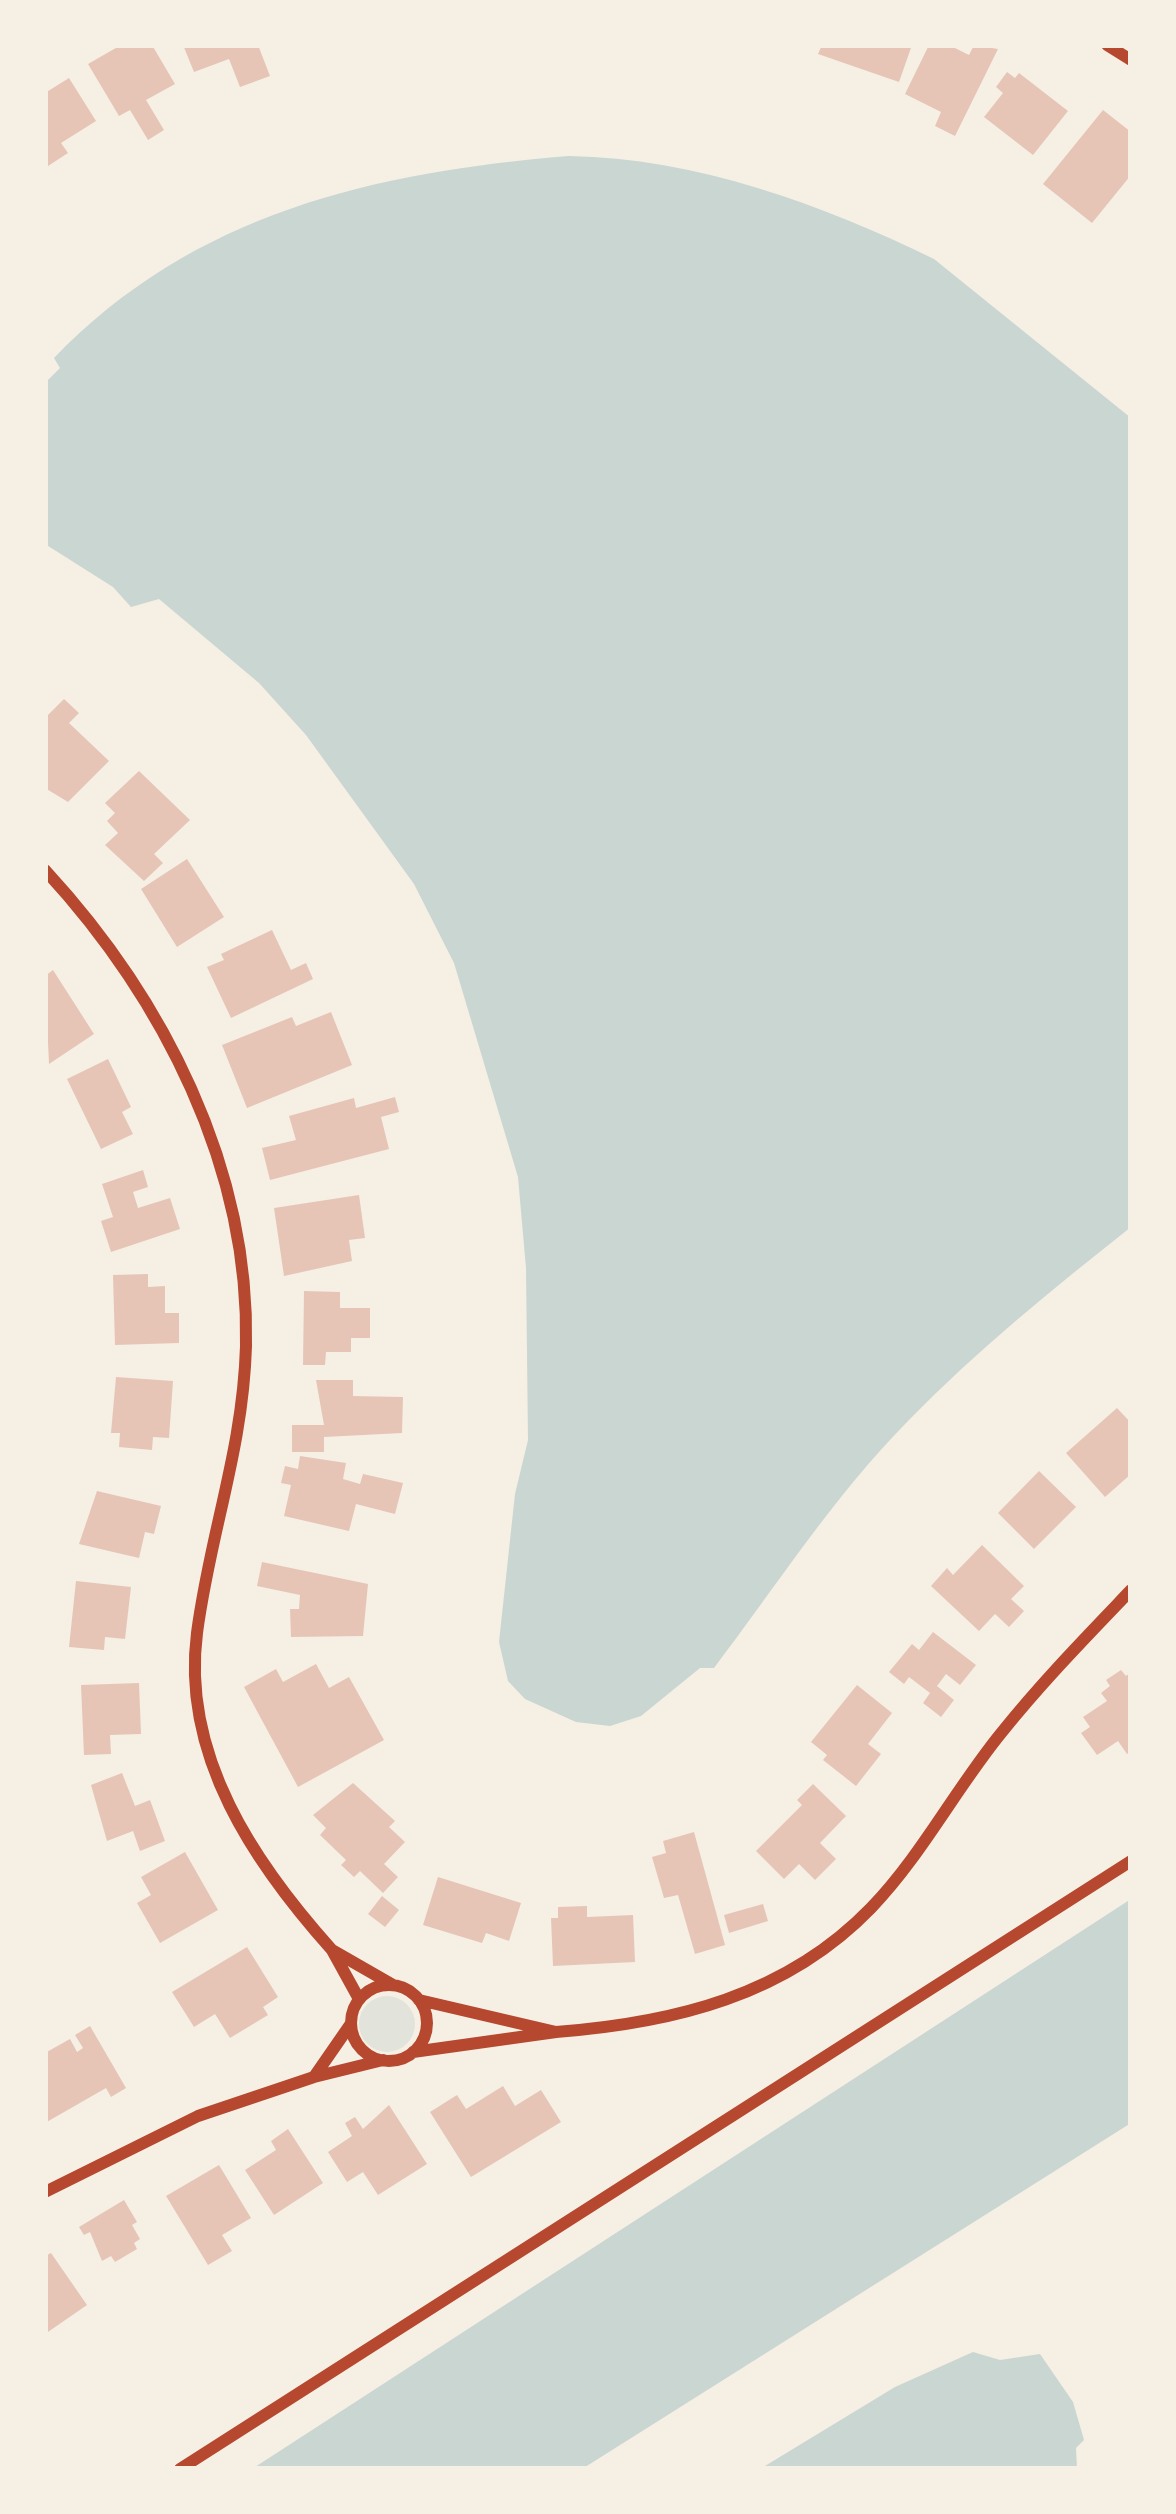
<!DOCTYPE html>
<style>
body{margin:0}
#map{position:relative;width:1176px;height:2514px;overflow:hidden;background:#f6efe4;font-family:Literata,serif}
canvas{display:block}
.frame{position:absolute;inset:0;border:48px solid #f6efe4;pointer-events:none}
</style>
<div id="map">
<canvas width="1176" height="2514"></canvas>
<div class="frame"></div>
</div>
<script>
const context = document.querySelector('canvas').getContext('2d');
context.lineJoin = 'round';
function paint(path, color) {
  context.fillStyle = color;
  context.fill(path, 'evenodd');
}
function trace(path, color, width, dash) {
  context.strokeStyle = color;
  context.lineWidth = width;
  context.lineCap = dash ? 'butt' : 'round';
  context.setLineDash(dash || []);
  context.stroke(path);
}
paint(new Path2D(`
 M359 2024a28 28 0 1 1 56 0a28 28 0 1 1-56 0Z`), '#e2e4dc');
paint(new Path2D(`
 M569,156C696,158 821,204 934,259L1131,418V1227C1054,1288 977,1350 908,1421C834,1496 777,1585 714,1668H700L641,1716L610,1726L576,1722L525,1699L508,1681L499,1642L515,1494L528,1440L526,1268L518,1177L454,963L414,884L306,735L259,683L159,599L131,607L113,587L45,544V383L60,368L54,358C194,213 374,172 569,156Z
 M1131,1899V2123L582,2469H252Z
 M973,2352L1000,2360L1040,2354L1073,2402L1084,2440L1076,2448L1077,2469H760L895,2387Z`), '#c9d6d2');
paint(new Path2D(`
 M121,45H152L175,84L146,100L164,130L148,140L130,110L119,116L88,64Z
 M183,45H258L270,76L240,87L229,59L194,72Z
 M822,45H912L899,82L818,54Z
 M929,45H949L969,55L974,45L998,49L955,136L935,126L941,112L905,94Z
 M1007,72L1015,78L1019,73L1068,111L1033,155L984,117L1003,93L996,87Z
 M69,78L96,121L61,143L68,153L45,168V93Z
 M1103,110L1131,132V175L1092,223L1043,184Z
 M64,699L79,713L69,723L109,761L68,802L45,788V718Z
 M139,771L190,820L154,854L163,863L144,881L105,845L118,833L107,821L115,813L105,803Z
 M187,859L224,917L177,947L141,889Z
 M272,930L291,970L306,963L313,979L231,1018L207,967L224,960L221,954Z
 M53,970L94,1034L49,1064L45,976Z
 M331,1012L352,1065L247,1108L222,1045L292,1017L296,1026Z
 M108,1059L131,1107L122,1112L133,1134L101,1149L67,1079Z
 M395,1097L399,1112L381,1117L389,1149L270,1180L262,1148L296,1140L289,1116L354,1098L356,1108Z
 M143,1170L148,1187L133,1192L138,1208L170,1198L180,1229L111,1252L101,1221L113,1217L102,1184Z
 M359,1195L365,1238L349,1240L352,1261L284,1276L274,1208Z
 M148,1274V1287L165,1286V1313H179V1343L115,1345L113,1275Z
 M304,1291L340,1292V1308H370V1338H351V1352H326L325,1365H303Z
 M116,1377L173,1381L169,1438L153,1437L152,1450L119,1447L120,1433H111Z
 M316,1380H353V1396L403,1397L402,1433L324,1437V1452H292V1425H324Z
 M1117,1408L1131,1423V1474L1105,1497L1066,1453Z
 M300,1456L346,1463L343,1479L360,1484L363,1474L403,1483L395,1514L356,1504L349,1531L284,1516L291,1485L281,1483L285,1466L298,1469Z
 M1039,1471L1076,1507L1034,1549L998,1513Z
 M97,1491L161,1506L154,1534L145,1532L139,1558L79,1544Z
 M982,1545L1024,1586L1011,1599L1024,1611L1009,1627L995,1614L979,1631L931,1586L947,1568L953,1575Z
 M262,1562L368,1584L363,1636L291,1637L290,1609H299L300,1595L257,1586Z
 M76,1581L131,1587L125,1639L105,1637L104,1650L69,1647Z
 M933,1632L976,1665L960,1685L946,1674L937,1686L954,1700L941,1717L923,1703L930,1693L909,1677L904,1684L889,1672L912,1644L919,1650Z
 M316,1664L329,1688L349,1677L384,1740L298,1787L244,1687L276,1669L283,1682Z
 M1121,1670L1126,1676L1131,1672V1751L1127,1754L1118,1741L1097,1755L1081,1733L1090,1727L1083,1717L1107,1701L1101,1693L1110,1686L1106,1680Z
 M139,1683L141,1734L110,1735L111,1754L84,1755L81,1685Z
 M857,1685L892,1713L868,1744L881,1754L856,1786L823,1760L827,1755L811,1742Z
 M122,1773L135,1806L150,1800L165,1841L140,1851L133,1831L107,1841L91,1785Z
 M353,1783L395,1821L389,1827L405,1842L384,1864L398,1877L383,1893L360,1871L354,1877L341,1865L346,1860L320,1835L326,1828L313,1815Z
 M813,1784L846,1816L820,1843L836,1859L815,1880L799,1864L784,1879L756,1851L802,1805L797,1800Z
 M694,1832L725,1945L695,1954L678,1895L664,1898L652,1857L666,1853L663,1841Z
 M185,1852L218,1910L160,1943L137,1903L151,1895L141,1877Z
 M438,1877L521,1903L509,1941L486,1933L482,1943L423,1925Z
 M382,1896L399,1910L385,1927L368,1914Z
 M763,1904L768,1921L729,1933L724,1915Z
 M587,1906V1917L633,1915L635,1962L553,1966L551,1918H558V1907Z
 M247,1947L278,1997L263,2007L268,2015L230,2038L215,2014L194,2027L172,1992Z
 M90,2026L126,2088L111,2097L106,2088L45,2123V2053L70,2039L77,2052L83,2048L75,2035Z
 M503,2086L515,2106L541,2090L561,2122L471,2177L430,2112L457,2095L466,2109Z
 M389,2105L427,2164L378,2195L363,2172L347,2182L328,2152L352,2136L345,2123L355,2117L363,2129Z
 M288,2129L323,2183L274,2215L245,2170L276,2150L271,2141Z
 M219,2165L251,2218L222,2235L232,2251L208,2265L166,2196Z
 M124,2200L137,2222L132,2225L140,2239L134,2243L137,2249L115,2262L111,2256L102,2261L90,2232L84,2235L79,2227Z
 M51,2253L87,2305L45,2334V2256Z`), '#e6c5b7');
trace(new Path2D(`
 M1107,45L1131,60
 M45,870C163,998 250,1167 246,1346C243,1450 210,1533 197,1633C181,1756 255,1864 332,1950
 M351 2023a38 38 0 1 1 76 0a38 38 0 1 1-76 0Z
 M359,1999L332,1950L393,1985
 M350,2025L314,2077L383,2060
 M556,2032C673,2023 786,1996 871,1908C922,1855 956,1788 1002,1732C1042,1682 1087,1636 1131,1590
 M413,2052L556,2032L419,2000
 M45,2192L198,2116L314,2077
 M180,2469L1131,1861`), '#b5482f', 12);
</script>
